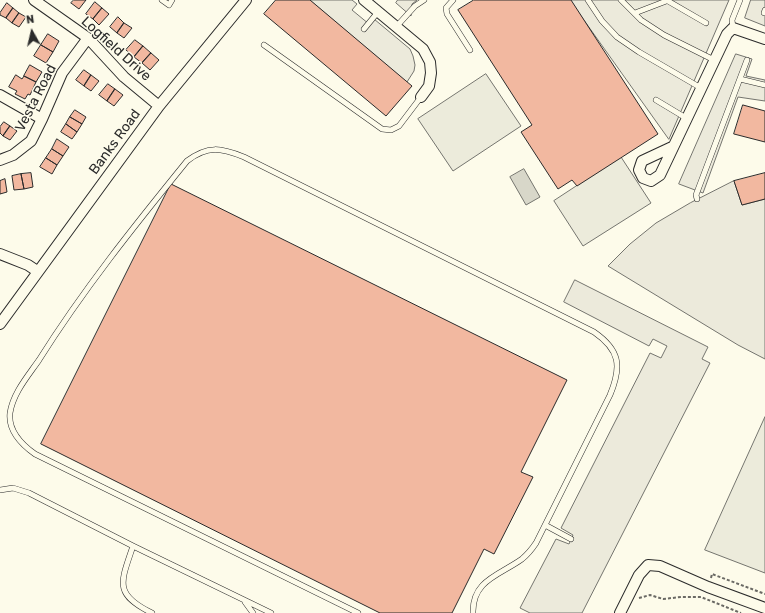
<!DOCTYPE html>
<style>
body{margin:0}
#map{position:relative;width:765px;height:613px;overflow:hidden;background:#fdfbea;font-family:Rubik,sans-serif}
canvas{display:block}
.north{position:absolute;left:12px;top:12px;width:40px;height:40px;-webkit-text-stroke:3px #fdfbea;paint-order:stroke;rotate:352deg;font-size:11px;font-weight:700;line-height:16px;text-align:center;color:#2b2b2b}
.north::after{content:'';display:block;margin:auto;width:14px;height:18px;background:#2b2b2b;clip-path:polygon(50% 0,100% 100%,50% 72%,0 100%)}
</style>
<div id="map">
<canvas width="765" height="613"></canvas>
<div class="north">N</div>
</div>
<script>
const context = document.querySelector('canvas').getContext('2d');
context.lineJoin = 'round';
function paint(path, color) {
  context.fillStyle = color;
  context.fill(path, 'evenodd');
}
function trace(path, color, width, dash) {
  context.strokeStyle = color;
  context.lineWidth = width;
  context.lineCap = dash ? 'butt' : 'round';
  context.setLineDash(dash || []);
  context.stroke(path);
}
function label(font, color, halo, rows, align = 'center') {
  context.font = font + ' Rubik,sans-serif';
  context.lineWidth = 3;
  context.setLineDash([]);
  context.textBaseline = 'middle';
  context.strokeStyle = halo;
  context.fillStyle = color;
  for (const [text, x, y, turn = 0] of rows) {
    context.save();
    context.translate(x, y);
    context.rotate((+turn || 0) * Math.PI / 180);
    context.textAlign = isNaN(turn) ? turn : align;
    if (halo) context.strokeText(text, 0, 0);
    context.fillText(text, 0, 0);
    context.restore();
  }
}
const green = new Path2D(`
 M486,74L521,126L453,171L418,119Z
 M621,157L651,203L583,246L554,201Z
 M765,417V573L705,550Z`);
paint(green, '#ecebdb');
trace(green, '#74746e', 1);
const parking = new Path2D(`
 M310,0H352L357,4L352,10L369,24L374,19L410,49L413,56L415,65L414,71L407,82Z
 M398,0H417L412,4L411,16L396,3Z
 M570,0H729L669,139Z
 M751,0H765V26L745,18Z
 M736,54L752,59L746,76L765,80V101L738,97L703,193L679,184Z
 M734,181L742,205L765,199V359L738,345L608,266L630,244L656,223L690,203Z
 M575,280L708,347L702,359L710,363L582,613H530L520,608L556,539L569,544L573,535L561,528L650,353L661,358L667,346L653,339L649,346L564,302Z`);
paint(parking, '#eceadb');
trace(parking, '#74746e', 1);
const water = new Path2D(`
 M524,169L540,197L526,205L510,177Z`);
paint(water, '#d8d7c9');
trace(water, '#74746e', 1);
const building = new Path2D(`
 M74,0H86L79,9L71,3Z
 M276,0H310L412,86L386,116L264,14Z
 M474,0H571L658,134L577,186L572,180L558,189L521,132L532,125L458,10Z
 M95,2L102,8L93,19L86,14Z
 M7,3L13,8L6,18L0,15V13Z
 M13,8L19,13L12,23L6,18Z
 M102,8L109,14L99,25L93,19Z
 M19,13L26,17L19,27L12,23Z
 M118,17L124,23L117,33L110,27Z
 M124,23L132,28L124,38L117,33Z
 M48,34L59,41L53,52L41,45Z
 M135,40L143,46L134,57L126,50Z
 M41,45L53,52L46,63L34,56Z
 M143,46L151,53L142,63L134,57Z
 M151,53L159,60L150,70L142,63Z
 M30,65L42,72L36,82L24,76Z
 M84,70L91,75L84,86L76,80Z
 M16,75L22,79L24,76L36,82L30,95L28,94L25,99L15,94L17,91L9,87Z
 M91,75L99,81L91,91L84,86Z
 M108,84L115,89L107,101L99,95Z
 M115,89L123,95L114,106L107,101Z
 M743,105L765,111V142L734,134Z
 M75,110L86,117L82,124L70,117Z
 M70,117L82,124L77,132L66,124Z
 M4,122L10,126L3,136L0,133V127Z
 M66,124L77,132L72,139L61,132Z
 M10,126L17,131L10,140L3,136Z
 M57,139L69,147L63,156L52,149Z
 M52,149L63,156L57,165L46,158Z
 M46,158L57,165L52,174L40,167Z
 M31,173L33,187L24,189L21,174Z
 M765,173V199L742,205L734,181Z
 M21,174L24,189L14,190L12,176Z
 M5,179L7,192L0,194V181Z
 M171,184L567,380L521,472L533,477L494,554L484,549L452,613H380L41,444Z`);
paint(building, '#f2b8a0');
trace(building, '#2b2b2b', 1);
const lane = new Path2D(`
 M162,0L169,5L172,0
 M453,0L446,8L447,14L470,50
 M588,0L602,21L617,37L639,52L701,88
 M621,0L641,20L664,35L714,60
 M668,1L706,23
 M635,13L669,0
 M764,13L765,10
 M396,27L415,6L424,0
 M733,28L732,20L740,0
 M364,29L378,12
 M264,45L382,129L391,130L399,126L421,97
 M740,79L765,85
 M656,100L686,118
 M697,199L696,195L747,60
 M0,490L13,488L29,493L133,546L271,613
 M545,525L571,539
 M133,546C121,582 113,594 152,613
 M245,602L253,613
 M358,613L35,454C21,444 8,431 10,413C13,393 28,376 39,360C83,290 135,225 187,161C208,145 221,148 244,157L594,332C620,350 622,366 610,395L536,543C532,549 528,554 522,559C500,575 472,580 473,613`);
const street = new Path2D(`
 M34,0L88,38L124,77L159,106
 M364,0L423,49L430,62L431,73L429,86L421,97
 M0,95L42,119
 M672,147L642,161L639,170L643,178L651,181L660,175L727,34L733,28L765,39
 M0,160L13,155L31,141L42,119L62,73L88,38
 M0,254L28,265L37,271
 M0,324L159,106L246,0
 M620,613L639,575L648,565L660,566L708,587L765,608`);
trace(lane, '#2b2b2b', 6);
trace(street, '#2b2b2b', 12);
trace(new Path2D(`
 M711,578L712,574L765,594
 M639,598L650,595L663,599L681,597H701L741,613`), '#6a6964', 2, [3, 2]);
trace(lane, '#fdfbea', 5);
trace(street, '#fdfbea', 10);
label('14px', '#2b2b2b', '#fdfbea', [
 ["Logfield Drive",116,49,42],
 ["Vesta Road",36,98,-63],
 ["Banks Road",115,142,-54]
]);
</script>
